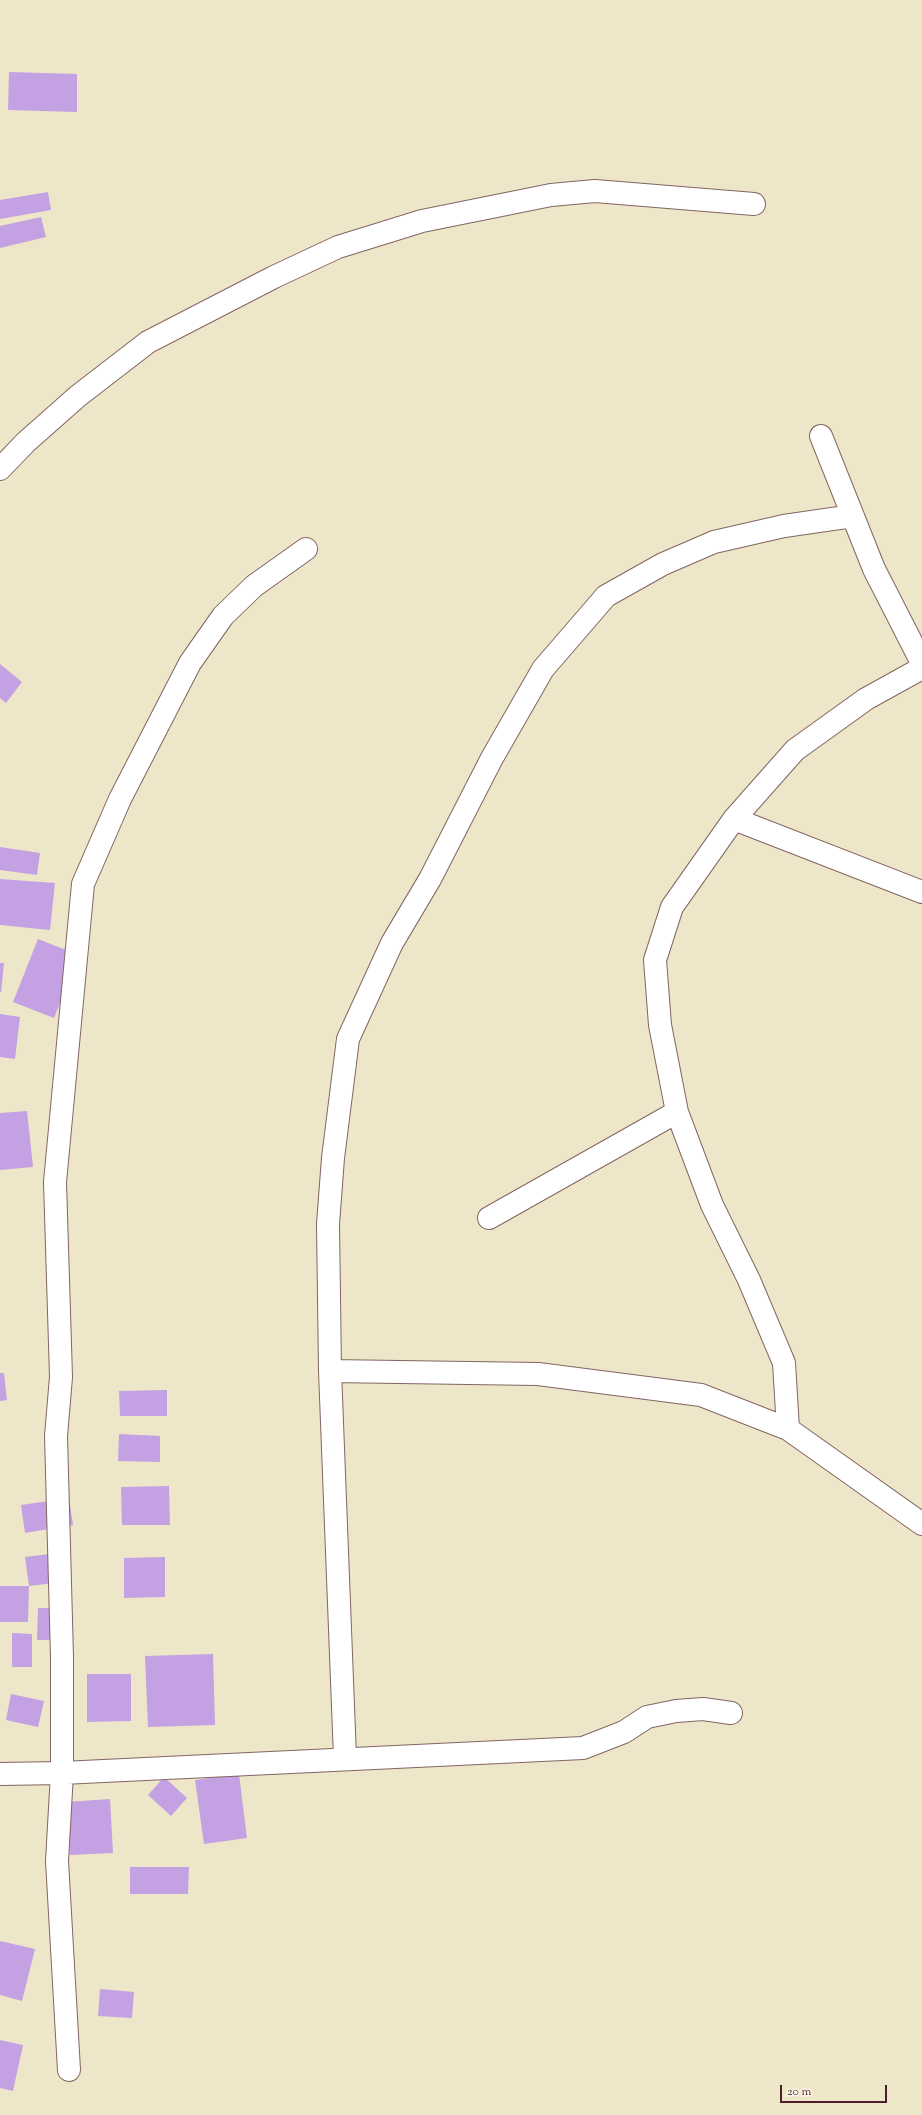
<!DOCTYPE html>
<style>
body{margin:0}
#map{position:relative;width:922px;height:2115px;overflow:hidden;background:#eee6c8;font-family:"Sorts Mill Goudy",serif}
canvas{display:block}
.scale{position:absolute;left:780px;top:2085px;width:107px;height:18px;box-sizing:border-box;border:2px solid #4a1f2b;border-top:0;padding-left:5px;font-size:12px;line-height:14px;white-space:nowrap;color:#4a1f2b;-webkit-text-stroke:3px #fcf5e5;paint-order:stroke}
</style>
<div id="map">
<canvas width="922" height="2115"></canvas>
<div class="scale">20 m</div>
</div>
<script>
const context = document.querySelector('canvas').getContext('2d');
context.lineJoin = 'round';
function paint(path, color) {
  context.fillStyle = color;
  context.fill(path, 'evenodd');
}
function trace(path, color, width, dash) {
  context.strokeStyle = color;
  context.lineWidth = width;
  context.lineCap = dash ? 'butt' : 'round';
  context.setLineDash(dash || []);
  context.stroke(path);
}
paint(new Path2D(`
 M9,72L77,74V112L8,110Z
 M48,192L51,210L0,219V200Z
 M41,217L46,237L0,248V226Z
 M0,664L22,682L6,703L0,698Z
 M0,847L40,853L37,875L0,870Z
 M0,879L55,883L50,930L0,925Z
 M38,939L79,955L54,1018L13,1002Z
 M0,963H4L1,992H0Z
 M0,1014L20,1017L15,1059L0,1057Z
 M27,1111L33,1167L0,1170V1113Z
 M0,1373H4L7,1400L0,1401Z
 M167,1390V1416H120L119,1391Z
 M119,1434L160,1436V1462L118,1461Z
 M169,1486L170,1525H122L121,1487Z
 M69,1498L73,1525L25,1533L21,1505Z
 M58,1553L63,1582L29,1586L25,1557Z
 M165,1557V1597L124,1598V1558Z
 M0,1586H29L28,1622H0Z
 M38,1608H62V1640H37Z
 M12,1633L32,1634V1667H12Z
 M213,1654L215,1725L148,1727L145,1656Z
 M87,1674H131V1721L87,1722Z
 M11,1694L44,1701L38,1727L6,1720Z
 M239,1774L247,1838L204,1844L195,1780Z
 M164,1777L187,1798L171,1816L148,1795Z
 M110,1799L113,1853L70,1855L67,1802Z
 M130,1867H189L188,1894H130Z
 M0,1941L35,1949L22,2001L0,1995Z
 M100,1989L134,1992L132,2018L98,2016Z
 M0,2040L23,2045L13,2091L0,2088Z`), '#c3a1e2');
const minor = new Path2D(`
 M821,436L874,569L922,663
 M0,469L26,442L78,396L148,342L274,277L338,247L422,221L551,195L595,191L754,204
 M734,819L922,892
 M489,1218L677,1112
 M330,1371L538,1374L701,1395L788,1429L922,1524
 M788,1429L784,1363L749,1280L712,1205L677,1112L660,1025L655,960L672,907L734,819L795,750L866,699L922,668
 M345,1758L330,1371L328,1224L333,1158L348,1039L392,943L430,879L492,758L543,669L606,596L663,564L714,542L784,526L853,516
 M0,1774L62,1773L583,1748L624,1732L647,1717L676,1711L703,1709L731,1713
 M69,2070L57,1861L62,1773V1657L56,1436L61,1377L55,1182L83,884L120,799L190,663L223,616L254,586L306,549`);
trace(minor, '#836562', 24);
trace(minor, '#fff', 22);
</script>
